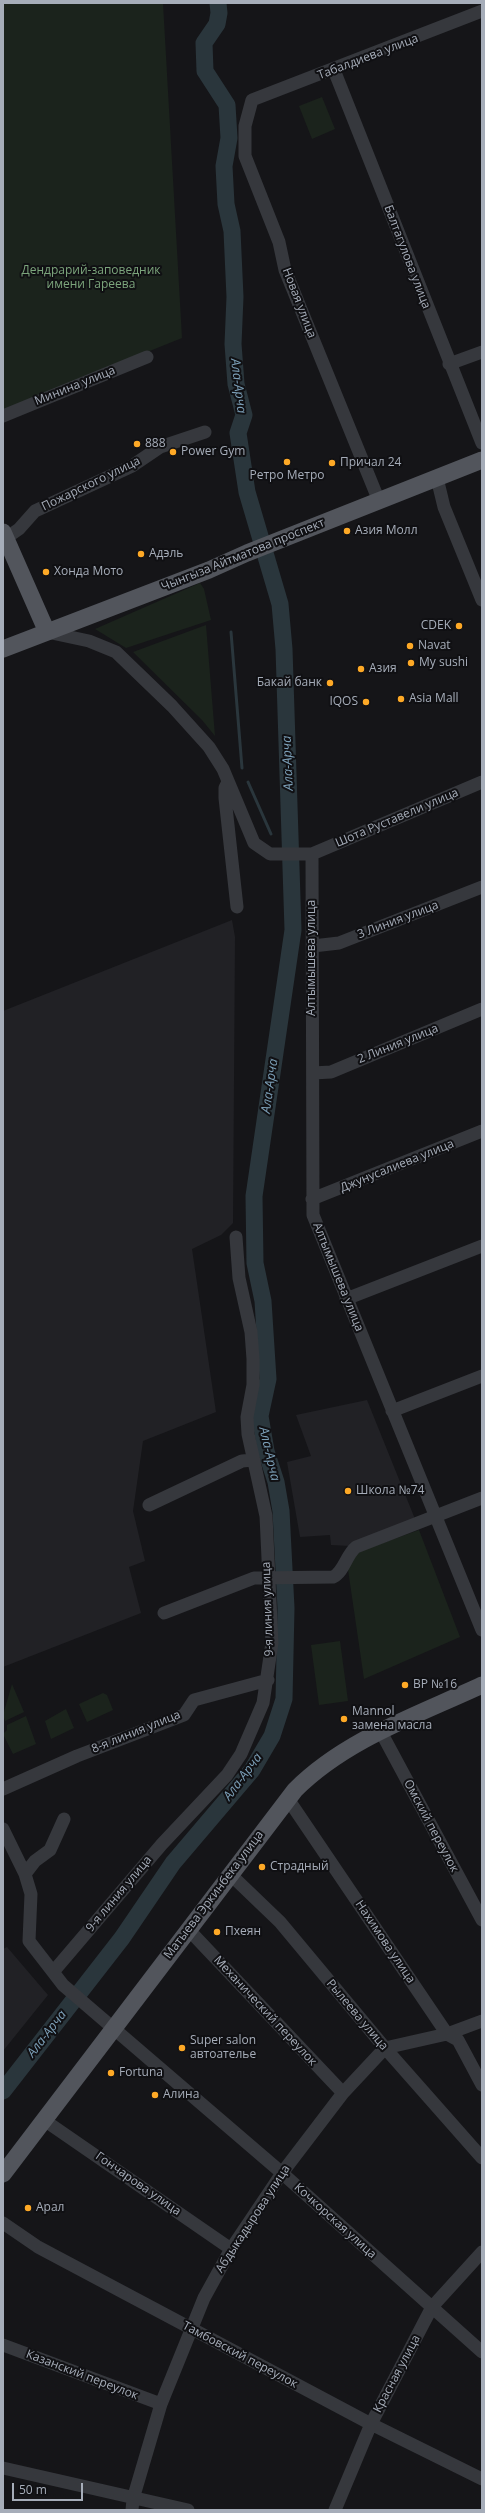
<!DOCTYPE html>
<meta charset="utf-8">
<style>
body{margin:0}
#map{position:relative;width:485px;height:2513px;overflow:hidden;background:#151518;font-family:"Open Sans",sans-serif}
canvas{display:block}
.frame{position:absolute;inset:0;border:4px solid #a6adb9;pointer-events:none}
.scale{position:absolute;left:12px;top:2483px;width:71px;height:18px;box-sizing:border-box;border:2px solid #a6adb9;border-top:0;padding-left:5px;font-size:12px;line-height:14px;white-space:nowrap;color:#a6adb9;-webkit-text-stroke:3px #101013;paint-order:stroke}
</style>
<div id="map">
<canvas width="485" height="2513"></canvas>
<div class="frame"></div>
<div class="scale">50 m</div>
</div>
<script>
const context = document.querySelector('canvas').getContext('2d');
context.lineJoin = 'round';
function paint(path, color) {
  context.fillStyle = color;
  context.fill(path, 'evenodd');
}
function trace(path, color, width, dash) {
  context.strokeStyle = color;
  context.lineWidth = width;
  context.lineCap = dash ? 'butt' : 'round';
  context.setLineDash(dash || []);
  context.stroke(path);
}
function label(font, color, halo, rows, align = 'center') {
  context.font = font + ' "Open Sans",sans-serif';
  context.lineWidth = 4;
  context.setLineDash([]);
  context.textBaseline = 'middle';
  context.strokeStyle = halo;
  context.fillStyle = color;
  for (const [text, x, y, turn = 0] of rows) {
    context.save();
    context.translate(x, y);
    context.rotate((+turn || 0) * Math.PI / 180);
    context.textAlign = isNaN(turn) ? turn : align;
    if (halo) context.strokeText(text, 0, 0);
    context.fillText(text, 0, 0);
    context.restore();
  }
}
paint(new Path2D(`
 M232,920L235,937L233,1223L221,1235L192,1249L216,1412L143,1441L133,1511L145,1561L129,1567L141,1613L3,1667V1011Z
 M367,1400L415,1519L350,1546L331,1545L330,1535L300,1537L287,1462L311,1456L296,1415Z
 M7,1947L48,1995L3,2051V1949Z`), '#212125');
paint(new Path2D(`
 M3,3H163L182,338L3,410Z
 M322,97L335,129L312,139L299,106Z
 M200,583L204,589L211,620L126,648L95,629Z
 M206,625L215,736L202,720L133,652Z
 M419,1530L460,1637L364,1679L346,1556Z
 M340,1641L348,1701L319,1705L311,1645Z
 M12,1684L24,1712L5,1721L3,1715Z
 M103,1693L107,1695L113,1710L87,1722L79,1704Z
 M66,1709L74,1728L51,1739L45,1721Z
 M26,1716L36,1744L13,1754L3,1734L7,1730V1725Z`), '#1b231c');
trace(new Path2D(`
 M231,632L242,768
 M248,782L271,834`), '#2a363c', 3);
trace(new Path2D(`
 M3,2091L122,1938L173,1863L252,1770L272,1736L284,1699L286,1608L281,1511L276,1482L266,1451L260,1416L268,1379L263,1301L255,1263L254,1196L293,930L284,649L280,604L247,492L238,433L244,415L236,384L233,344L235,297L232,231L226,204L224,166L229,138L227,105L205,71L204,43L217,24L219,13L218,3`), '#2a363c', 17);
trace(new Path2D(`
 M334,70L482,443
 M449,364L482,352
 M3,416L147,357
 M437,478L444,507L482,600
 M379,501L285,270L279,242L245,156V126L252,100L482,11
 M6,538L19,529L35,511L132,466L160,447L205,432
 M47,632L89,641L116,652L172,706L209,747L223,769L254,843L270,854H312L482,782
 M228,782L225,788V798L237,907
 M312,854L313,1215L482,1630
 M313,946L339,943L482,887
 M313,1073L331,1072L482,1009
 M312,1199L482,1131
 M236,1237L239,1278L251,1332L253,1359V1385L247,1417L248,1434L266,1516L272,1643L263,1703L241,1754L227,1775L162,1844L53,1972L63,1985L282,2173L482,2352
 M346,1299L482,1246
 M392,1411L482,1376
 M149,1505L242,1461L253,1460
 M164,1613L254,1578L333,1577C344,1572 346,1555 356,1547L482,1498
 M381,1732L482,1920
 M3,1789L77,1756L184,1715L194,1700L268,1680
 M288,1799L447,2034L458,2040L482,2085
 M3,1829L25,1874L31,1894L29,1941L53,1972
 M25,1874L35,1861L50,1850L64,1819
 M230,1874L280,1922L385,2048L482,2158
 M188,1929L343,2093
 M44,2120L231,2249
 M3,2223L38,2247L371,2424L482,2479
 M3,2345L161,2404
 M3,2468L188,2510
 M132,2510L133,2499L161,2404L204,2298L231,2249L282,2173L343,2093L385,2048L447,2034L482,2021
 M335,2510L371,2424L432,2307L482,2252`), '#36383d', 13);
trace(new Path2D(`
 M3,532L47,632
 M3,649L209,570L247,553L482,460
 M3,2174L295,1790C346,1739 418,1715 482,1685`), '#52555c', 17);
for (const [x, y, r, color] of [
 [137,444,4,"#fea926"],
 [173,452,4,"#fea926"],
 [287,462,4,"#fea926"],
 [332,463,4,"#fea926"],
 [347,531,4,"#fea926"],
 [141,554,4,"#fea926"],
 [46,572,4,"#fea926"],
 [459,626,4,"#fea926"],
 [410,646,4,"#fea926"],
 [411,663,4,"#fea926"],
 [361,669,4,"#fea926"],
 [330,683,4,"#fea926"],
 [401,699,4,"#fea926"],
 [366,702,4,"#fea926"],
 [348,1491,4,"#fea926"],
 [405,1685,4,"#fea926"],
 [344,1719,4,"#fea926"],
 [262,1867,4,"#fea926"],
 [217,1932,4,"#fea926"],
 [182,2048,4,"#fea926"],
 [111,2073,4,"#fea926"],
 [155,2095,4,"#fea926"],
 [28,2208,4,"#fea926"]
]) {
  const dot = new Path2D();
  dot.arc(x, y, r, 0, 2 * Math.PI);
  context.fillStyle = color;
  context.fill(dot);
  trace(dot, '#101013', 1.5);
}
label('12px', '#a6adb9', '#101013', [
 ["Табалдиева улица",368,57,-21],
 ["Балтагулова улица",407,257,69],
 ["Новая улица",299,303,69],
 ["Минина улица",75,386,-22],
 ["Пожарского улица",91,484,-26],
 ["Чынгыза Айтматова проспект",243,555,-22],
 ["Шота Руставели улица",397,818,-23],
 ["3 Линия улица",398,920,-21],
 ["Алтымышева улица",312,958,-90],
 ["2 Линия улица",398,1044,-22],
 ["Джунусалиева улица",397,1166,-22],
 ["Алтымышева улица",338,1277,68],
 ["9-я линия улица",268,1609,-92],
 ["8-я линия улица",136,1732,-22],
 ["Омский переулок",431,1826,62],
 ["9-я линия улица",119,1894,-50],
 ["Матыева Эркинбека улица",214,1895,-53],
 ["Нахимова улица",385,1942,56],
 ["Механический переулок",265,2011,47],
 ["Рылеева улица",357,2015,50],
 ["Гончарова улица",138,2184,35],
 ["Абдыкадырова улица",253,2219,-57],
 ["Кочкорская улица",335,2221,42],
 ["Тамбовский переулок",240,2355,28],
 ["Красная улица",397,2374,-62],
 ["Казанский переулок",82,2375,21]
]);
label('12px', '#7ca57c', '#101013', [
 ["Дендрарий-заповедник",91,271],
 ["имени Гареева",91,285]
]);
label('12px', '#a6adb9', '#101013', [
 ["888",145,444],
 ["Power Gym",181,452],
 ["Причал 24",340,463],
 ["Ретро Метро",287,476,"center"],
 ["Азия Молл",355,531],
 ["Адэль",149,554],
 ["Хонда Мото",54,572],
 ["CDEK",451,626,"right"],
 ["Navat",418,646],
 ["My sushi",419,663],
 ["Азия",369,669],
 ["Бакай банк",322,683,"right"],
 ["Asia Mall",409,699],
 ["IQOS",358,702,"right"],
 ["Школа №74",356,1491],
 ["BP №16",413,1685],
 ["Mannol",352,1712],
 ["замена масла",352,1726],
 ["Страдный",270,1867],
 ["Пхеян",225,1932],
 ["Super salon",190,2041],
 ["автоателье",190,2055],
 ["Fortuna",119,2073],
 ["Алина",163,2095],
 ["Арал",36,2208]
], 'left');
label('italic 13px', '#7b9eb6', '#101013', [
 ["Ала-Арча",238,386,83],
 ["Ала-Арча",288,763,-92],
 ["Ала-Арча",270,1086,-82],
 ["Ала-Арча",269,1454,77],
 ["Ала-Арча",243,1777,-53],
 ["Ала-Арча",47,2034,-52]
]);
</script>
